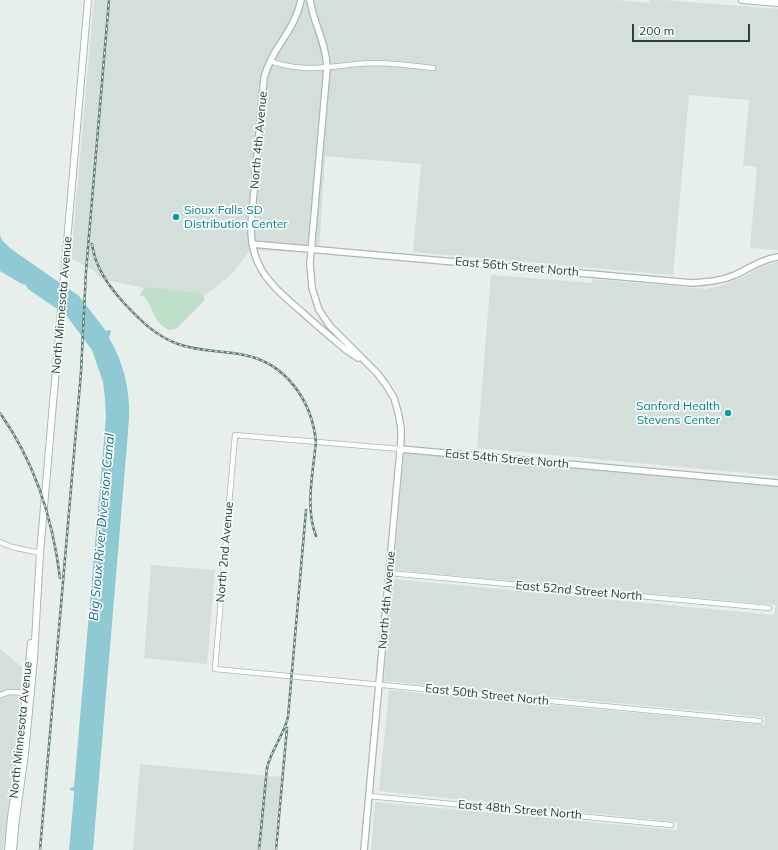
<!DOCTYPE html>
<style>
body{margin:0}
#map{position:relative;width:778px;height:850px;overflow:hidden;background:#e6efeb;font-family:Mulish,sans-serif}
canvas{display:block}
.scale{position:absolute;left:632px;top:24px;width:118px;height:18px;box-sizing:border-box;border:2px solid #24423a;border-top:0;padding-left:5px;font-size:12px;line-height:14px;white-space:nowrap;color:#24423a;-webkit-text-stroke:3px #f7fbf9;paint-order:stroke}
</style>
<div id="map">
<canvas width="778" height="850"></canvas>
<div class="scale">200 m</div>
</div>
<script>
const context = document.querySelector('canvas').getContext('2d');
context.lineJoin = 'round';
function paint(path, color) {
  context.fillStyle = color;
  context.fill(path, 'evenodd');
}
function trace(path, color, width, dash) {
  context.strokeStyle = color;
  context.lineWidth = width;
  context.lineCap = dash ? 'butt' : 'round';
  context.setLineDash(dash || []);
  context.stroke(path);
}
function label(font, color, halo, rows, align = 'center') {
  context.font = font + ' Mulish,sans-serif';
  context.lineWidth = 3.5;
  context.setLineDash([]);
  context.textBaseline = 'middle';
  context.strokeStyle = halo;
  context.fillStyle = color;
  for (const [text, x, y, turn = 0] of rows) {
    context.save();
    context.translate(x, y);
    context.rotate((+turn || 0) * Math.PI / 180);
    context.textAlign = isNaN(turn) ? turn : align;
    if (halo) context.strokeText(text, 0, 0);
    context.fillText(text, 0, 0);
    context.restore();
  }
}
paint(new Path2D(`
 M94,0H616L649,3V0H664L778,9V250L750,248L757,167L743,165L749,100L689,95L673,275L413,252L421,164L325,156L319,253L250,250L232,274L204,296L198,293L159,289L147,287L144,288L102,279L93,270L71,258Z
 M778,262V476L477,448L491,275L592,283V279L705,289L717,287L739,279L763,266Z
 M404,453L778,487V850H371L375,802L677,830V822L379,791L389,690L765,725V717L384,681L393,579L774,615L776,605L394,570Z
 M151,565L215,570L207,664L144,658Z
 M0,649L22,667L15,762L3,850H0Z
 M140,764L281,777L274,850H133Z`), '#d4dfda');
paint(new Path2D(`
 M145,287L201,293L205,298L203,302L176,329L169,330C149,321 154,300 140,295Z`), '#bfe0c8');
paint(new Path2D(`
 M0,235L2,240L11,249L79,296L106,331L110,330L111,331L109,338C123,361 130,389 129,416C129,421 128,427 128,432L93,850H69L74,795V791L70,790V788L74,787L106,417L105,398L103,382L92,350L66,315L28,289L26,285L20,283L0,271Z`), '#8ec9d4');
const minor = new Path2D(`
 M270,61C309,75 335,64 374,63C394,63 414,66 433,68
 M400,449L235,435L215,669L760,721
 M0,542L12,547L40,553
 M389,573L769,608
 M0,695L9,692L28,693
 M369,796L671,825`);
const tertiary = new Path2D(`
 M301,0C295,31 272,47 264,78L251,225C250,268 272,286 302,312C316,325 331,337 346,350L358,358
 M310,0C314,25 326,42 327,68L310,263L312,288L319,310L330,326L377,373L386,385L394,398L398,412L401,428V440L364,850
 M252,244L692,283C707,282 721,281 735,275C750,268 762,259 778,257
 M400,449L778,483`);
const secondary = new Path2D(`
 M742,0L778,3
 M8,850L11,817L19,765L31,643
 M13,850L16,818L25,754L34,658L40,553L88,0`);
trace(minor, '#a8b8b2', 6);
trace(tertiary, '#a8b8b2', 8);
trace(secondary, '#a4bbb3', 8);
trace(minor, '#fff', 4.5);
trace(tertiary, '#fff', 5.5);
trace(secondary, '#fff', 6);
const rail = new Path2D(`
 M92,244C95,267 108,285 123,302C139,319 155,336 178,344C199,352 222,350 244,355C286,363 312,401 316,442C313,472 305,508 316,536
 M0,413C34,461 53,520 60,578
 M40,850L81,372L86,271L109,0
 M259,850L267,768C271,750 284,735 288,717L306,510
 M276,850L287,728`);
trace(rail, '#5f7d75', 2.5);
trace(rail, '#f7fbf9', 1, [3]);
for (const [x, y, r, color] of [
 [176,217,4,"#0f9aa8"],
 [728,413,4,"#0f9aa8"]
]) {
  const dot = new Path2D();
  dot.arc(x, y, r, 0, 2 * Math.PI);
  context.fillStyle = color;
  context.fill(dot);
  trace(dot, '#f7fbf9', 1.5);
}
label('12px', '#24423a', '#f7fbf9', [
 ["North 4th Avenue",259,140,-85],
 ["East 56th Street North",517,267,5],
 ["North Minnesota Avenue",62,305,-85],
 ["East 54th Street North",507,459,5],
 ["North 2nd Avenue",225,552,-85],
 ["East 52nd Street North",579,591,5],
 ["North 4th Avenue",387,600,-85],
 ["East 50th Street North",487,695,6],
 ["North Minnesota Avenue",21,730,-84],
 ["East 48th Street North",520,810,5]
]);
label('12px', '#0d838f', '#f7fbf9', [
 ["Sioux Falls SD",184,210],
 ["Distribution Center",184,224],
 ["Sanford Health",720,406,"right"],
 ["Stevens Center",720,420,"right"]
], 'left');
label('italic 13px', '#1c6f80', '#f7fbf9', [
 ["Big Sioux River Diversion Canal",102,527,-85]
]);
</script>
